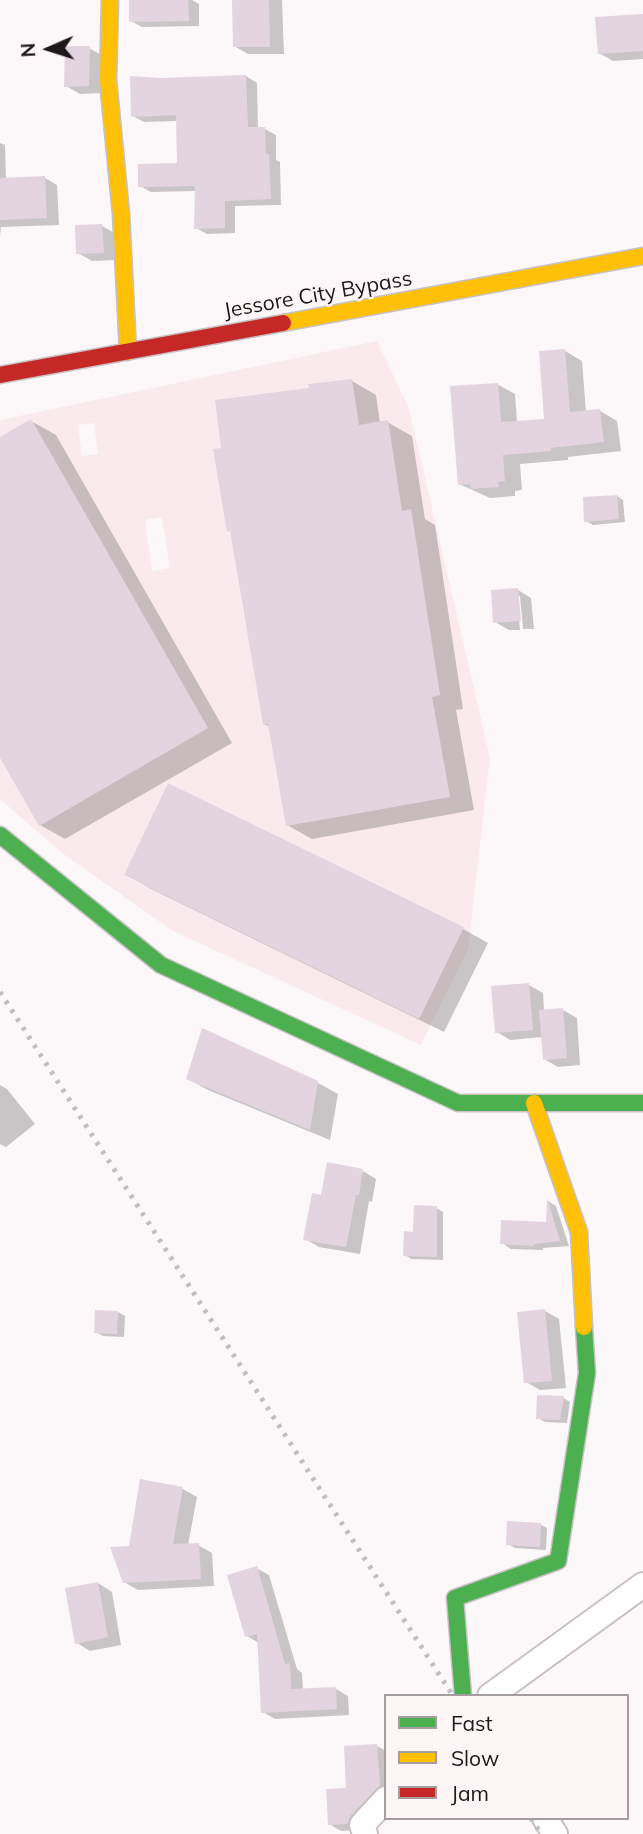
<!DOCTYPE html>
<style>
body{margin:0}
#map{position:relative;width:643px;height:1834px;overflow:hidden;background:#fcf7f8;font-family:Mulish,sans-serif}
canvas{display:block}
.legend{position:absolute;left:384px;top:1694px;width:245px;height:126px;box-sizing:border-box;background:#fef5f7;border:2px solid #a59d9f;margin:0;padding:9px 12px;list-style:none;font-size:21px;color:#1f181a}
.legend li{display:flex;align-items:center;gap:14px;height:35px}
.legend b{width:35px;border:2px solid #a59d9f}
.north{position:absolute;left:14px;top:14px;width:70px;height:70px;-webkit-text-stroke:5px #fef5f7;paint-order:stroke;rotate:267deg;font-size:19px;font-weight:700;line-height:28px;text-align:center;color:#1f181a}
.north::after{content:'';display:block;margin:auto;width:24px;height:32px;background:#1f181a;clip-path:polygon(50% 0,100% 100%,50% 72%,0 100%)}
</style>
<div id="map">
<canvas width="643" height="1834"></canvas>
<ul class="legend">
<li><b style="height:9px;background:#4caf50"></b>Fast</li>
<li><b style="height:9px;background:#ffc107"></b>Slow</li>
<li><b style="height:9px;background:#c62828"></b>Jam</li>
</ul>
<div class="north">N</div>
</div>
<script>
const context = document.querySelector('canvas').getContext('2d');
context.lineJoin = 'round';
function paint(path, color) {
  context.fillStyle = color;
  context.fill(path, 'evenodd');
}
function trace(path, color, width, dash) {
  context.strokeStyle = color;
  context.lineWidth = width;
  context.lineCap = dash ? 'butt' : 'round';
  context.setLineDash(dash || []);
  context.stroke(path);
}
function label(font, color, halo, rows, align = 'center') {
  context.font = font + ' Mulish,sans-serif';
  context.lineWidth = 5;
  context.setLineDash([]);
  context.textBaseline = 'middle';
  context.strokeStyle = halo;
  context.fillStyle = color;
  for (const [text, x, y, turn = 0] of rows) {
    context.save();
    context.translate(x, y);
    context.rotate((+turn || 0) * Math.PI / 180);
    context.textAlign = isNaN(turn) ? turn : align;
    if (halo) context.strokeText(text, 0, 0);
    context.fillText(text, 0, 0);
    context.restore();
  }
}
paint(new Path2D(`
 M377,341L409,409L490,758L468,949L421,1045L173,931L62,853L0,799V758L39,826L208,728L32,420L0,437V420ZM331,381L336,412L312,415L308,384ZM243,397L220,438L215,400ZM94,423L98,454L82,456L78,425ZM411,510L425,596L245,625L232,539ZM162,517L170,568L152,571L145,520ZM426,613L440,695L263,725L249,642ZM434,707L450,797L286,826L271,736ZM168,783L464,927L419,1019L124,876Z`), '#faeaed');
paint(new Path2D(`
 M130,0H192L199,4V26L142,27L131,21Z
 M233,0H282L284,54H248L234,46Z
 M643,47V59L613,61L599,53Z
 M89,48L103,56V93L80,94L66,86Z
 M246,76L257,83L258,129H265L276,135V160L280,162L281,205L235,206V233L207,234L196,228V191L151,192L140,186L179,165L178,121L144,122L133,116L160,79Z
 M0,143L5,145L6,180L45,178L57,185L59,225L1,227L0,236Z
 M102,226L116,234L117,260L92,261L78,253Z
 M565,351L582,361L586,412L600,411L617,421L621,451L568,457V460L520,464L522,490L515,491V496L490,498L459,484L497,384L515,394L517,422L546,420Z
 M352,381L376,395L380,423L387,422L412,436L425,519L435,525L463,709L456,710L474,810L312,839L287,825L270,727L264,724L232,532L229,530L223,449L310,389Z
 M31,421L56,435L232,743L65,839L40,825L0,754V439Z
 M617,496L623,500L625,522L593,525L586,521Z
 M518,590L531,598L534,629H523L520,596H517L520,630H509L495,622Z
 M126,875L463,929L488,943L444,1032L151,889Z
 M529,985L543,993L544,1012L563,1010L577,1018L580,1065L558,1067L544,1059L543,1037L510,1040L497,1032Z
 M188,1079L318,1083L338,1094L330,1140L208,1090Z
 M0,1085L7,1089L35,1124L6,1147L0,1144Z
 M363,1171L376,1179L372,1202L369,1201L360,1254L319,1247L305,1239L323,1197Z
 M548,1201L556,1206L569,1246L543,1248V1250L511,1249L502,1243L547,1224Z
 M436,1208L443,1212V1260L411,1259L405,1255L414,1234Z
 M545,1311L559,1319L566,1388L540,1390L526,1382Z
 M97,1312H118L125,1316L124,1337L103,1336L96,1332Z
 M563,1398L570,1402L567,1423L545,1422L538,1418Z
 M141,1481L183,1489L197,1497L188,1545H198L212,1553L214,1586L138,1590L124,1582Z
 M541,1525L547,1528L546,1550L515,1548L508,1544Z
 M256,1568L269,1575L297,1669L302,1673L303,1691L336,1689L348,1696L349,1715L275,1719L263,1712L259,1643L247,1636Z
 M98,1583L112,1592L121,1645L90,1651L77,1643Z
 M377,1746L386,1751V1798L359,1830L341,1831L329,1824L348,1790Z`), '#0003');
paint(new Path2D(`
 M129,0H188L189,21L129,22Z
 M232,0H269L270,47H233Z
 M643,14V51L598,54L595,17Z
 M65,46H90L89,86L64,87Z
 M246,75L248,127H265L266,154H269L271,199L225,201V228L194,229L195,186L138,187V164L177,163L176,115L131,117L130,76L160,78Z
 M45,176L47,218L0,220V178Z
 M102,224L104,253L76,254L75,225Z
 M565,349L570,412L600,409L604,442L551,448V451L503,455L505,481L498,482L499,487L471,489L470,484L458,485L450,386L498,383L501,422L544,419L539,351Z
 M352,379L359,425L388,420L402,511L411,509L440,695L432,697L450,797L286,826L268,724L263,725L230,531L227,532L213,449L221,448L215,400L309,388L308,384Z
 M31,419L208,728L39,826L0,758V437Z
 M617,495L619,519L584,522L583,497Z
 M518,588L521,621L493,623L491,590Z
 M168,783L464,927L419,1019L124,875Z
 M529,983L533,1030L495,1033L491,986Z
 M563,1008L567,1058L543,1060L539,1010Z
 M202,1028L318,1081L310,1130L186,1079Z
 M327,1162L363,1169L359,1195H356L346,1247L303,1240L312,1193L321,1195Z
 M547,1198L560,1241L534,1244V1246L500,1244L501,1220L546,1222Z
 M414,1205L437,1206V1257L403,1256L404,1231L413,1232Z
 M545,1309L552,1381L524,1383L517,1312Z
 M95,1310L118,1311L117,1334L94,1333Z
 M537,1395L564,1396L560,1420L536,1419Z
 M140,1479L183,1487L173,1544L199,1543L201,1579L123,1583L110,1547L129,1546Z
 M507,1521L541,1523L540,1547L506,1545Z
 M257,1566L285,1664L290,1663L291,1689L336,1687L337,1709L261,1713L257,1634L245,1637L227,1575Z
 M98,1582L108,1637L75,1644L65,1588Z
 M377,1744L380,1786L351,1815L347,1824L328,1825L326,1789L346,1788L344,1746Z`), '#e3d4e0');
const street = new Path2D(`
 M490,1696L643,1585
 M545,1818L555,1834
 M365,1834L362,1825L386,1799`);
const fast = new Path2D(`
 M0,835L161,965L458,1103H643
 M463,1696L455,1598L558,1561L587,1373L584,1327`);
const slow = new Path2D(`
 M110,0L108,80L121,214L128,352
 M283,323L643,256
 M534,1103L579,1232L584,1327`);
const jam = new Path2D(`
 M0,375L283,323`);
trace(street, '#c7c1c3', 28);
trace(fast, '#c7c1c3', 19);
trace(slow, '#c7c1c3', 19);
trace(jam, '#c7c1c3', 19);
trace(street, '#fffefe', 24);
trace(fast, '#4caf50', 16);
trace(slow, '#ffc107', 16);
trace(jam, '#c62828', 16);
trace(new Path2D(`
 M0,992L453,1696
 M531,1818L541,1834`), '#c0bfbf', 5, [3.5, 7]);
label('21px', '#1f181a', '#fef5f7', [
 ["Jessore City Bypass",318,295,-10]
]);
</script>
